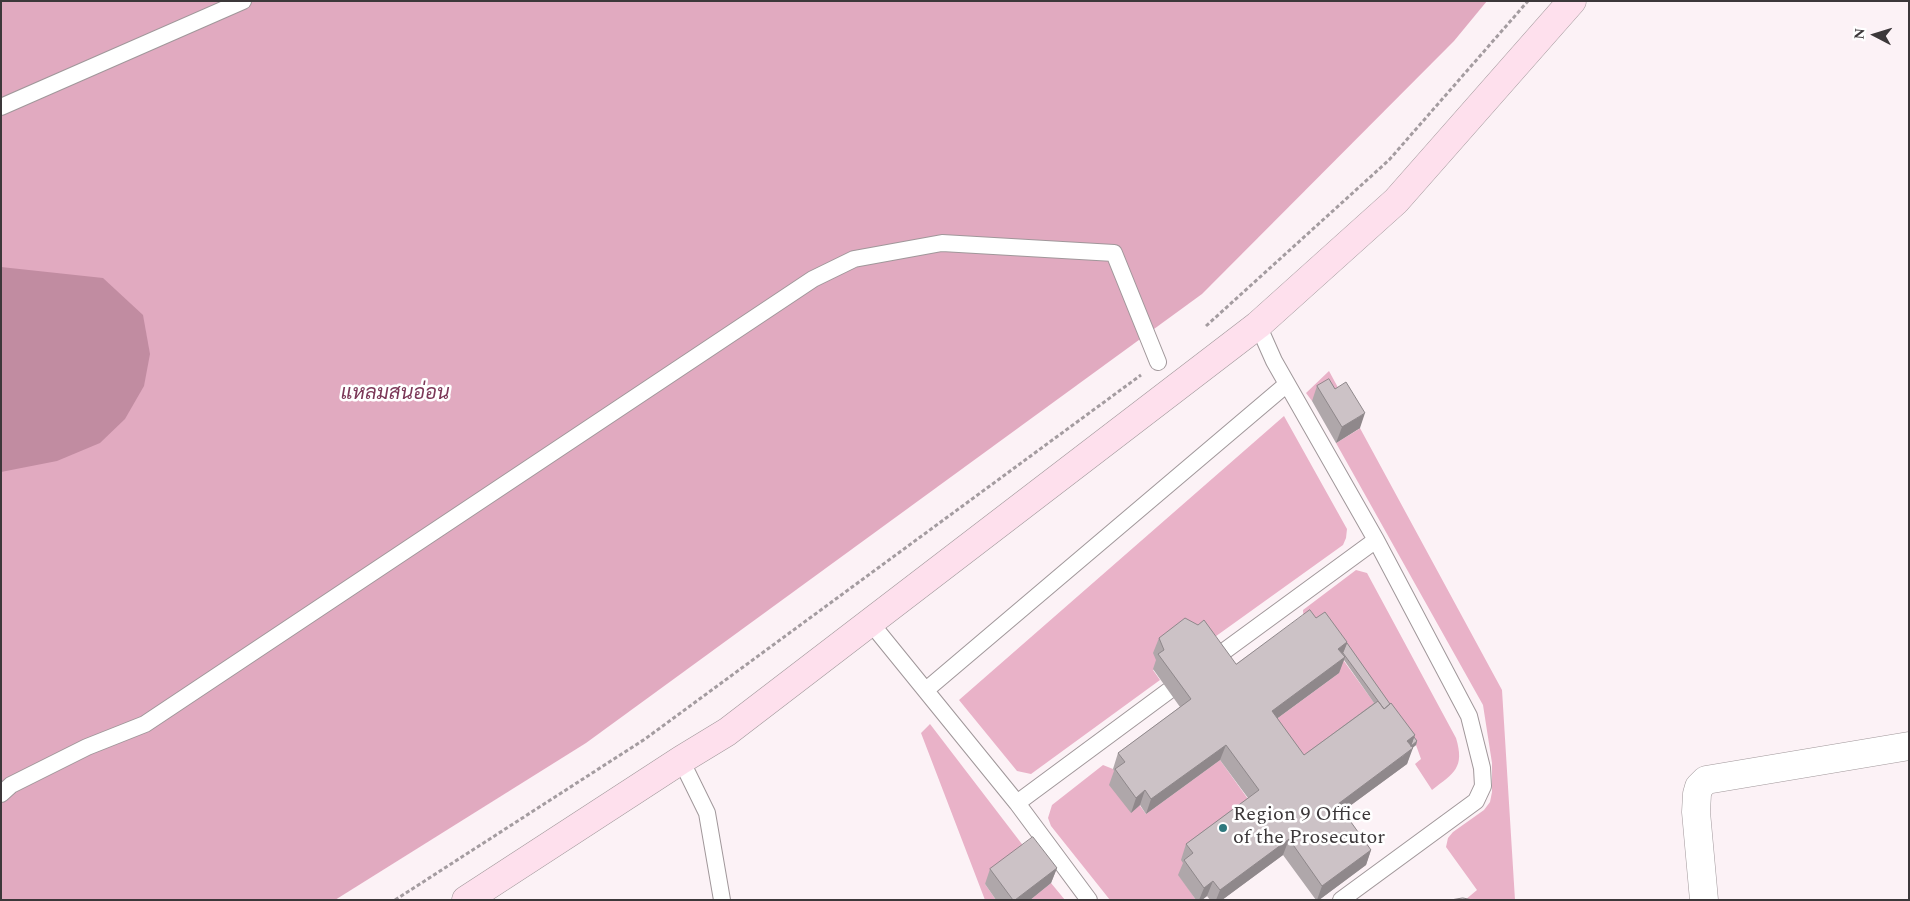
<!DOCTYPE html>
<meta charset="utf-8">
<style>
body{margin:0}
#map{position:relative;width:1910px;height:901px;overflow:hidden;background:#fcf2f6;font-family:Spectral,serif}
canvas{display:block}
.frame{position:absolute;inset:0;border:2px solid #3c383a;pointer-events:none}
.north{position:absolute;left:1850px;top:10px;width:50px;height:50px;-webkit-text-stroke:4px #fff;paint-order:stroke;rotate:275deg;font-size:14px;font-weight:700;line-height:20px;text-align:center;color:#3c383a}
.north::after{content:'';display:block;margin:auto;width:18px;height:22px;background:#3c383a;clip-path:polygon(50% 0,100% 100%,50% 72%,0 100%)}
</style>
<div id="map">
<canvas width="1910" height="901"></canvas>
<div class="frame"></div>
<div class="north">N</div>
</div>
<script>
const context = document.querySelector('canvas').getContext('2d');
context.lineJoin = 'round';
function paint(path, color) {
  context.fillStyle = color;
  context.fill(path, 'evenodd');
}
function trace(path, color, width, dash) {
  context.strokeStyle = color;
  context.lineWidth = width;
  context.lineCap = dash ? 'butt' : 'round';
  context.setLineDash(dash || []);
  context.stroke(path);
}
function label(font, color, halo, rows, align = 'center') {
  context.font = font + ' Spectral,Sarabun,serif';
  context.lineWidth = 5;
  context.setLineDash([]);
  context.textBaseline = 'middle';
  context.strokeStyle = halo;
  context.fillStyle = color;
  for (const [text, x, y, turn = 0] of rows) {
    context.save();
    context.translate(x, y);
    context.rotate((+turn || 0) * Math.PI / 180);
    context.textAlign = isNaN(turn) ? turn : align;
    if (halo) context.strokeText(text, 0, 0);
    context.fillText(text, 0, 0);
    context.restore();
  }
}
paint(new Path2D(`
 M1329,371L1502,690L1515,900H1465L1477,890L1446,847L1448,838L1453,832L1484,810L1490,802L1492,792V763L1483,705L1336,443L1359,429L1323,394L1312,401L1306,393Z
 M1284,416L1347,529L1346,538L1343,545L1205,644L1153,670L1160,680L1031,774L1017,771L959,700Z
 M1356,570L1367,573L1456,738C1465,768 1454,773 1432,790L1415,764L1421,759L1416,745L1327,622L1304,625L1303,610Z
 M1341,657L1385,718L1299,770L1267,726L1339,673Z
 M930,724L1028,852L985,884L996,900H985L921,733Z
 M1220,760L1253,806L1179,875L1196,900H1110L1051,826L1048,818L1052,805L1103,765L1113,769L1146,814Z
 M1051,883L1065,900H1030Z`), '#e9b2c8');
paint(new Path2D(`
 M1,1H1487L1454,41L1202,294L586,743L335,900H1Z`), '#e1aac0');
paint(new Path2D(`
 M1,267L103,278L143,315L150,354L144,386L125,419L100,443L57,461L1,472Z`), '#c18ca1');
const lane = new Path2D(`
 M1,107L243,1
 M1258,325L1274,361L1376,540L1469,716L1482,768L1483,786L1476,801L1341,900
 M870,622L1017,803L1089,900
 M1208,663L1376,540
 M926,690L1287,384
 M681,760L707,813L722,900
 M1,794L11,785L87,747L145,724L813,279L854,259L942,243L1114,253L1158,362
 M1017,803L1186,678`);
const street = new Path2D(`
 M1704,900L1696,812L1697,794L1699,787L1706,780L1909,746`);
const secondary = new Path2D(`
 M466,900L681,760L727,732L1258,325L1396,201L1572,1`);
trace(lane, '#a0979a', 18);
trace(street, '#a0979a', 29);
trace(secondary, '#a0979a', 29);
trace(new Path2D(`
 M1206,326L1389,160L1528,1
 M395,900L645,739L1141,375`), '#a49ca0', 3, [4, 2.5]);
trace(lane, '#fff', 16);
trace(street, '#fff', 28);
trace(secondary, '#fee0ed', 28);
paint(new Path2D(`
 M1317,386L1360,428L1336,443L1312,401Z
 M1316,618L1347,643L1390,704L1415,735L1414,737L1417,741L1416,745L1412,748L1407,764L1343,811L1371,850L1366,865L1319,900H1316L1283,855L1222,900H1210L1207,896L1202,900H1196L1178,875L1183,863L1181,860L1186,844L1248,798L1220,760L1146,814L1140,805L1131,813L1109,785L1114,771L1113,769L1118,753L1180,707L1153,669L1156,660L1153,653L1159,638L1236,664ZM1344,660L1374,703L1304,755L1277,718L1339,673Z
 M1057,868L1051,883L1030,900H996L985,884L990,869Z`), '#afa7aa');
paint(new Path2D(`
 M1365,413L1360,428L1336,443L1342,427Z
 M1347,642L1341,657L1338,649Z
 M1345,657L1339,673L1267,726L1272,711Z
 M1415,735L1411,746L1417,741L1416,745L1402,757L1407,741Z
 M1226,745L1220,760L1146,814L1151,799Z
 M1413,748L1407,764L1332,819L1338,804Z
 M1145,790L1140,805L1131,813L1136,798Z
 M1289,839L1283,855L1222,900H1216L1220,890Z
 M1371,850L1366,865L1319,900H1317L1322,886Z
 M1057,868L1051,883L1030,900H1015Z
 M1213,881L1207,896L1202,900H1199L1204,888Z`), '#8f888b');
const building = new Path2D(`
 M1329,379L1335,389L1346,382L1365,413L1342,427L1317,386Z
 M1310,610L1316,618L1325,612L1347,642L1338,649L1345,657L1272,711L1304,755L1378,701L1384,709L1391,703L1415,735L1407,741L1413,748L1338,804L1371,850L1322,886L1289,839L1220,890L1213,881L1204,888L1184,860L1193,853L1186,844L1259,790L1226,745L1151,799L1145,790L1136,798L1115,769L1125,762L1118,753L1191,699L1158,654L1164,650L1159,638L1185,618L1198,625L1204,620L1236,664Z
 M1347,643L1390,704L1384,709L1343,653Z
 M1414,737L1417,741L1411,746Z
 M1033,837L1057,868L1015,900H1013L990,869Z
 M1463,898L1473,900H1451Z`);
paint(building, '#ccc2c6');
trace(building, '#8f888b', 1);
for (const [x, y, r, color] of [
 [1223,828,5,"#2f787e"]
]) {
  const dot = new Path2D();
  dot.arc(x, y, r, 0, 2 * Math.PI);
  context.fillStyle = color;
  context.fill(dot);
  trace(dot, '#fff', 2);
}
label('italic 20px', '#7c3858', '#fff', [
 ["แหลมสนอ่อน",395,395]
]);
label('20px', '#3c383a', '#fff', [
 ["Region 9 Office",1233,816],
 ["of the Prosecutor",1233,839]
], 'left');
</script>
